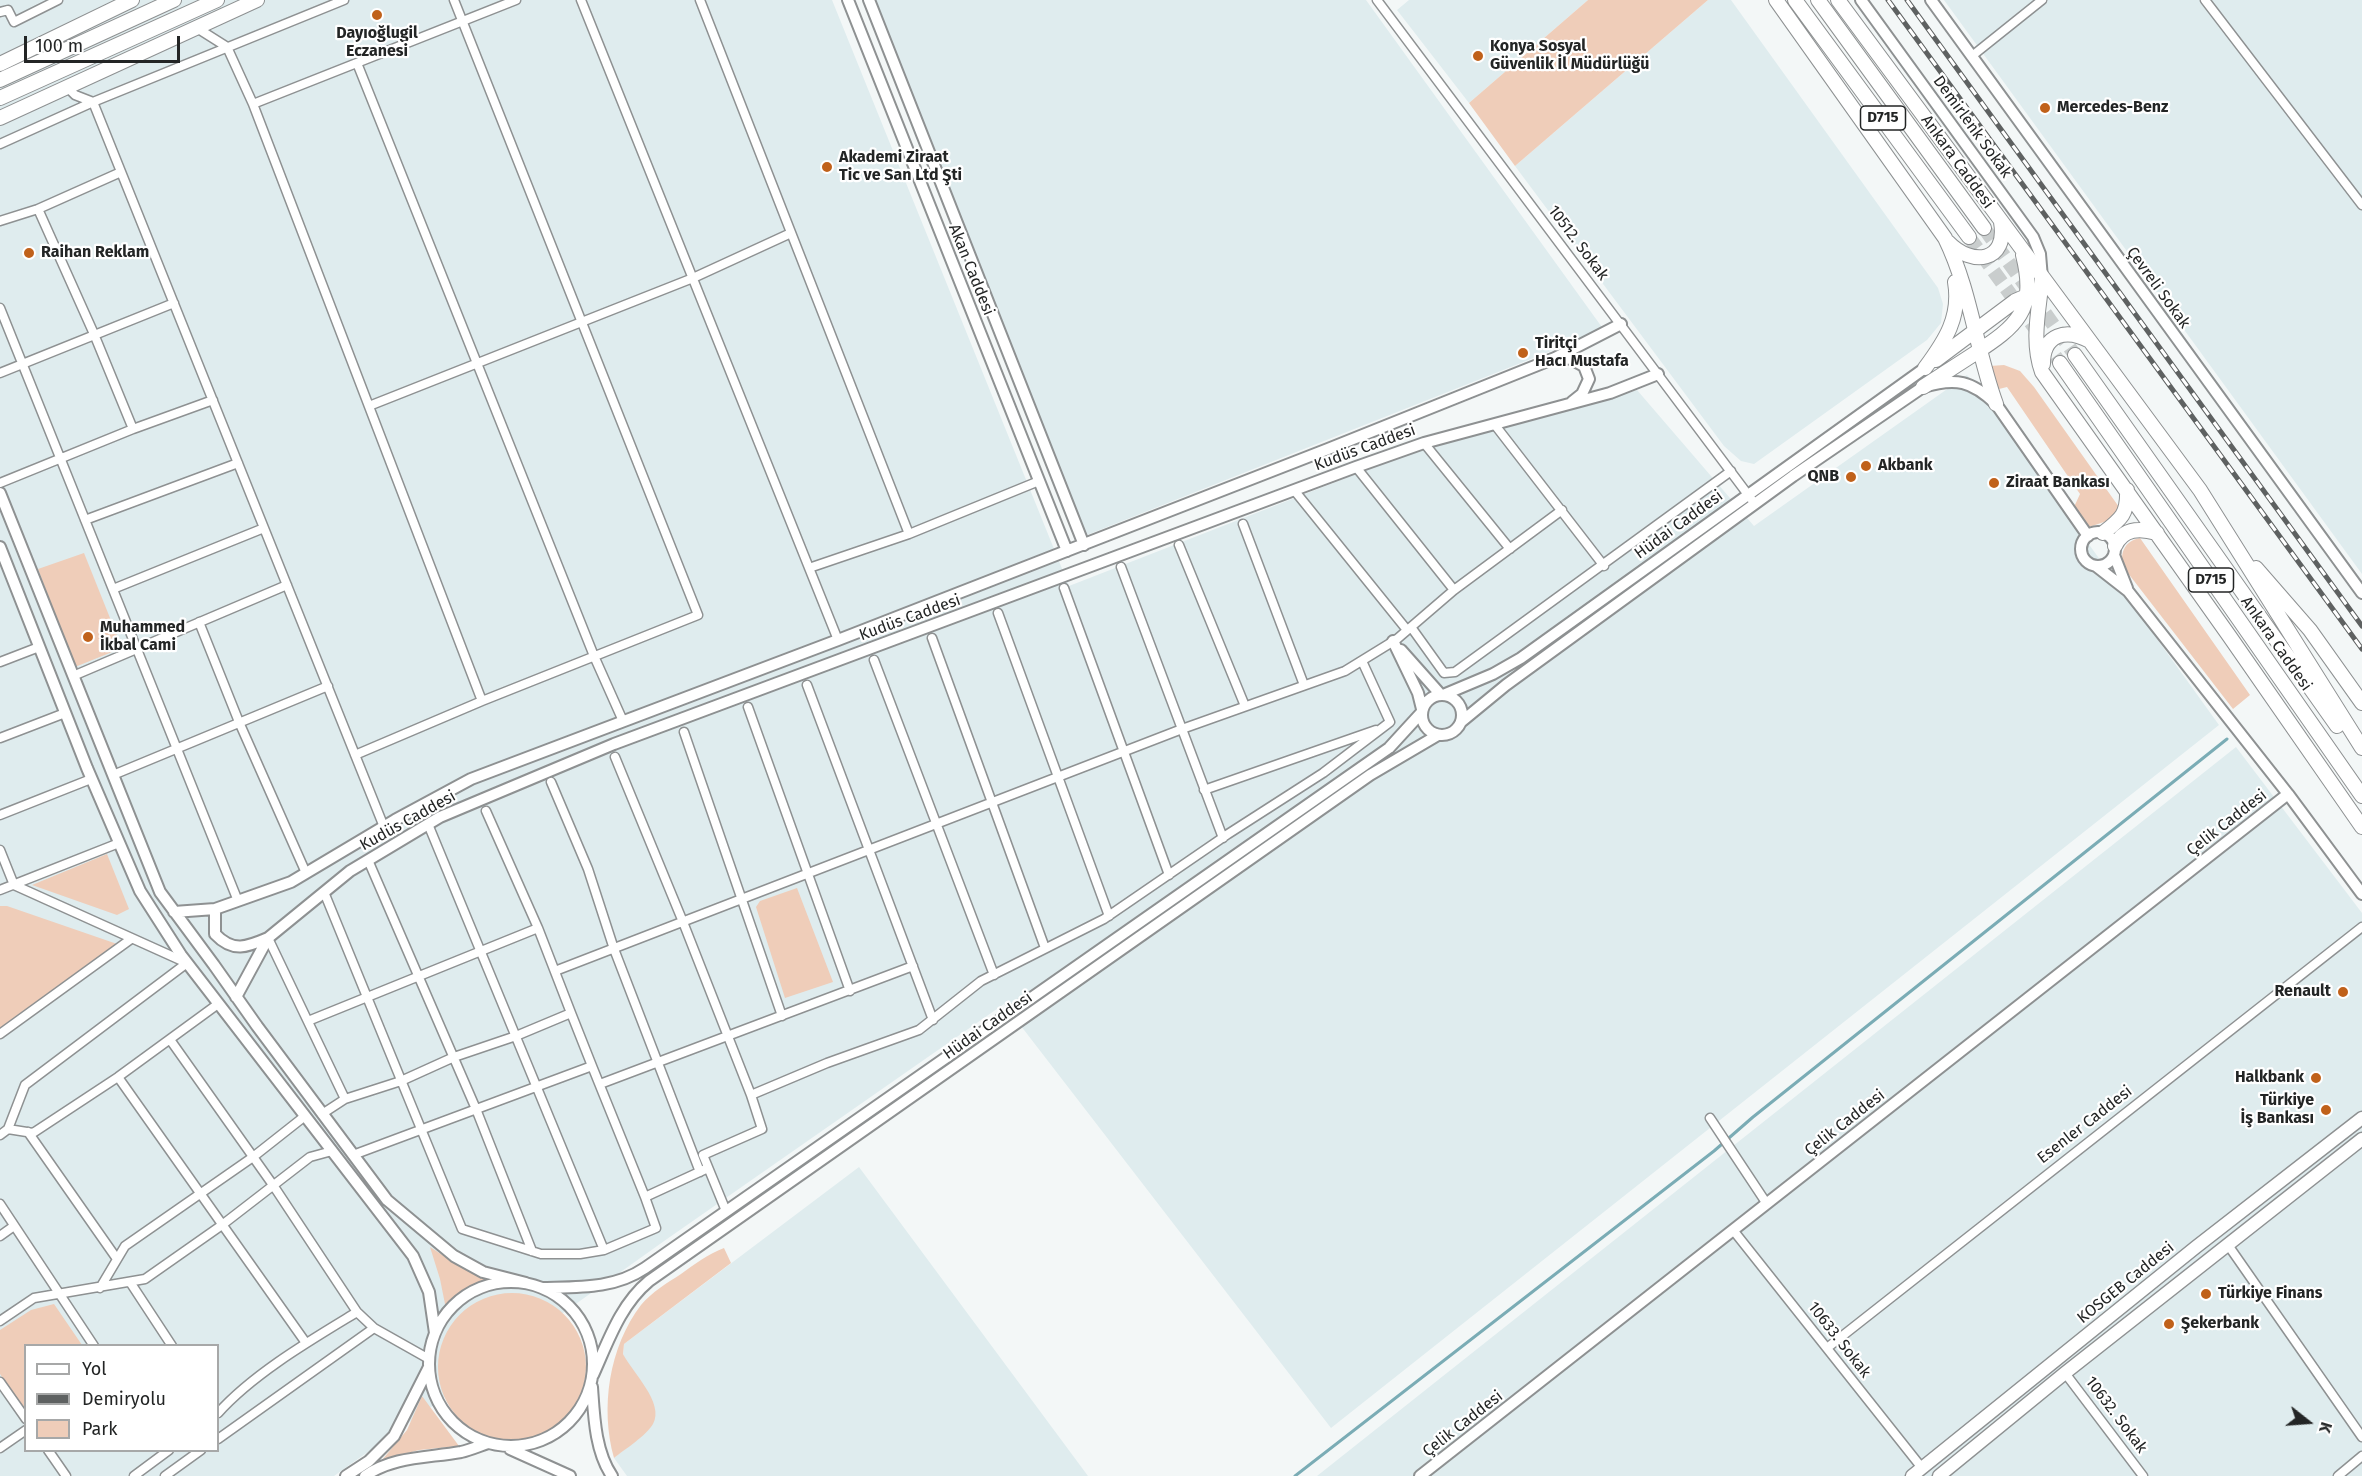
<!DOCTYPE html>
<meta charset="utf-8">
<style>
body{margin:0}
#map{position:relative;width:2362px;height:1476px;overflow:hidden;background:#f3f7f7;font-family:"Fira Sans",sans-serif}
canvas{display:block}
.legend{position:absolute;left:24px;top:1344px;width:195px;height:108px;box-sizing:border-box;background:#fff;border:2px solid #a7a8a8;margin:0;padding:8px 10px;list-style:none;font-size:18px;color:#232525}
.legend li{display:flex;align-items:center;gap:12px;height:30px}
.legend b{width:30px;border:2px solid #a7a8a8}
.north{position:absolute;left:2278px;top:1392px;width:60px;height:60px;-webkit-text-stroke:4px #fff;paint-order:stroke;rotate:107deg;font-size:16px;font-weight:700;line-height:24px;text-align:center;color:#232525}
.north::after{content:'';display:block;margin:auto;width:21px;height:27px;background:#232525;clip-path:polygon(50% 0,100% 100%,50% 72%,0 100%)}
.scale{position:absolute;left:24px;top:36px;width:156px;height:27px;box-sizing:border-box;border:3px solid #232525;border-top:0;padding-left:8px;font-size:18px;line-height:21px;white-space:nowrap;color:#232525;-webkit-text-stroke:4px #fff;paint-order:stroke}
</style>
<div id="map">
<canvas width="2362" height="1476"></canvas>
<ul class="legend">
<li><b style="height:8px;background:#fff"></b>Yol</li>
<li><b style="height:8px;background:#5e6161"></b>Demiryolu</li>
<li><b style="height:16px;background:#efcdb9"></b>Park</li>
</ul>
<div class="north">K</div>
<div class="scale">100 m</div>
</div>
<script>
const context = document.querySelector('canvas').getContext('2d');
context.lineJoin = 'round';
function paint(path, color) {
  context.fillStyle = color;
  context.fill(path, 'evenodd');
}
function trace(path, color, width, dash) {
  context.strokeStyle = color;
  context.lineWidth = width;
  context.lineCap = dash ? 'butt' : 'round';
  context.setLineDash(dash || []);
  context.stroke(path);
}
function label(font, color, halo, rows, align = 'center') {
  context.font = font + ' "Fira Sans",sans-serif';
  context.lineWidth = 4.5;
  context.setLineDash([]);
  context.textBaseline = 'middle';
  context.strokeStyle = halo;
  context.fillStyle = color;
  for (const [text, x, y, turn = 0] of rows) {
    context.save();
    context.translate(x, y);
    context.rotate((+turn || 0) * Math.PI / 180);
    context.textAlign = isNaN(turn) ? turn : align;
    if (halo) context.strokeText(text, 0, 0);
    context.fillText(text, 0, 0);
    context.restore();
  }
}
paint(new Path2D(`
 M0,0H832L1069,586L1446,439L1637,390L1754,526L1967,375L2219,725L1331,1428L1004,1004L667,1239L334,1476H0ZM26,1346H218V1450H26Z
 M873,0H1366L1604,330L1087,535Z
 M1409,0H1588L1469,103L1397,10Z
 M1708,0H1731L1938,288L1943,304L1941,323L1927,340L1754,464L1741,461L1724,446L1515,166Z
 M1944,0H2362V574Z
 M2236,747L2362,913V1476H1317Z
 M859,1167L1088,1476H627L614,1458L650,1428L623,1354L624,1344Z`), '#dfecee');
paint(new Path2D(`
 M1588,0H1708L1515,166L1469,103Z
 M2004,365L2020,371L2034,387L2119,507L2110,520L2086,528L2074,507L2080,494L2007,387L1995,390L1990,366Z
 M2140,538L2250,695L2233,709L2124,568C2119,554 2124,541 2140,538Z
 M84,553L122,648L75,667L38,569Z
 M107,854L129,909L117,915L32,885Z
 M797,888L833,982L785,998L756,907L760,901Z
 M0,906H7L120,945L0,1032Z
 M430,1247L461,1267L493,1281L469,1291L446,1309L440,1279Z
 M724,1248L731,1263L624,1344L623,1354C632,1372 665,1403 653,1424C647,1435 624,1450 614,1458C600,1408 609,1347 641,1305C652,1292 667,1283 681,1274C695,1264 708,1254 724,1248Z
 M438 1367a74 74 0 1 1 148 0a74 74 0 1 1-148 0Z
 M54,1304L82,1345L26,1346L25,1411L0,1374V1330L31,1310Z
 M422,1396L459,1446L419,1450L382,1460L407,1430Z`), '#efcdb9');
trace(new Path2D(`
 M1295,1476L1714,1151L1753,1117L2227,739`), '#7aacb5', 3);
trace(new Path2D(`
 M1984,228L2075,355
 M1969,237L2060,363`), '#c9cdcd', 14, [14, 7]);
const minor = new Path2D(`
 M344,0L93,102L384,827
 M454,0L698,615L482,701
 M581,0L838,640
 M700,0L909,534
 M1377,0L1755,504
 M2205,0L2362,205
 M0,12L8,10L14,22L58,0
 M197,28L227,47L253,104L482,701L355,755
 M1972,56L2042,0
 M357,63L594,656L623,721
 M253,104L516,0
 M0,144L93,102L75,95L67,87
 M38,209L94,334L133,429
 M0,221L38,209L121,172
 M0,308L238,901
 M0,373L174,303
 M369,406L693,278L791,233
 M1495,425L1604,566
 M1424,443L1510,549
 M1356,467L1454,590
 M0,483L133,429L213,400
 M1294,490L1407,630
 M85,520L238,463
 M1243,524L1304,685
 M1179,545L1245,706
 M1121,567L1223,838
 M809,568L909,534L1039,481
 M1064,588L1169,875
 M113,589L264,528
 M998,613L1109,916
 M199,622L239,722L306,873
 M1411,627L1444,673L1455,672L1731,471
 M932,638L1045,948
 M874,660L994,975
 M0,662L39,647
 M73,676L287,585
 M807,685L933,1020
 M748,707L850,991
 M684,732L782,1016
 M0,738L65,713
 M615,757L683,922L751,1095
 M113,775L328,686
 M551,782L588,869L614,949L700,1172
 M1204,790L1376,730
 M0,815L91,779
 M428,824L604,1250
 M0,850L14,885L187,963L25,1085L8,1129
 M368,860L476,1109L532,1251
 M0,890L119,843
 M324,892L462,1229L541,1254H580L604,1250L656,1228L645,1197L708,1168
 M268,938L345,1099L322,1114
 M555,971L1182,729L1345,671L1397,639L1454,590L1562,510
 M571,1013L592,1066
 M308,1021L538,928
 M0,1034L131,939
 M171,1041L273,1185L357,1312L374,1328L429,1359
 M118,1077L306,1343
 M600,1084L913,966
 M345,1099L401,1081L454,1057L516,1036L571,1013L538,928L486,811
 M1710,1118L1767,1204
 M28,1132L117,1259
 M0,1135L8,1129L33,1133L118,1077L218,1004
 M353,1155L592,1066L645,1197
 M0,1204L94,1346
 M726,1211L703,1155L762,1129L751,1095L827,1063L919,1030L981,981L1104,919L1228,834L1323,773L1390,722L1362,661
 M1733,1230L1922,1468
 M0,1236L14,1226
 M2228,1245L2362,1437
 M130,1282L172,1346
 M100,1288L125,1246L253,1157L305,1116
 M0,1321L34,1298L145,1279L222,1225L310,1157L332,1151
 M1827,1348L2362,927
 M2065,1373L2143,1476
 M0,1382L26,1419
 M218,1413C254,1373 311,1340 357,1312
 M218,1439L374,1328
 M0,1448L26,1430
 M48,1450L66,1476
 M134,1476L169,1450
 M165,1476L201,1450
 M2338,1476L2362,1456`);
const tertiary = new Path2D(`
 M848,0L1067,551
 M869,0L1084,545
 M1861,0L2033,237L2040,254L2042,278
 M1931,0L2362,593
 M1558,357L1571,359L1584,366L1589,379L1582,394L1572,402
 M0,493L160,892L214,965L257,1026L387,1200L454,1256L483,1272L526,1283
 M2081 549a17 17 0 1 1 34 0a17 17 0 1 1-34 0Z
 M0,547L87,768L140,891L181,955L413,1256L429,1292L435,1333
 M2114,555L2127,588
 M2096,566L2128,591L2288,794L2362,894
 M1393,641L1418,693L1422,709
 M1401,650L1441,695
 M1422 715a20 20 0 1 1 40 0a20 20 0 1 1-40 0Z
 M1443,695L1493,674L1521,658L1925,368
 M1461,722L1506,685L1793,476L1923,387C1956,377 1972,381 1996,404L2088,536
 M215,909V934C233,953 247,947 268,938
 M174,912L215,909L291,882L395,820L471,779L838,640L1328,449L1555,358L1621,324
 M236,997L268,938L350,871L440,817L614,744L1356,467L1424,443L1610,393L1658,374
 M429 1364a82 82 0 1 1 164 0a82 82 0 1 1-164 0Z
 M542,1288C579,1287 614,1289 645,1268L1389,748L1422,712
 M593,1375C608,1342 620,1305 649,1281L1370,775L1438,735
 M592,1387C594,1416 595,1451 612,1476
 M510,1449L570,1476
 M346,1476L369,1461L394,1436L429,1367
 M365,1476C393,1456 428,1458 461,1452C470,1450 479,1446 488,1443
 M1420,1476L2288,794`);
const secondary = new Path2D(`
 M1912,1476L2196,1247L2362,1118
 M1939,1476L2065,1373L2362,1139`);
const trunk = new Path2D(`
 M1776,0L1945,238C1971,291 1976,350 1996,404
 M1795,0L1969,237
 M1818,0L1984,228
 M1838,0L2200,490L2362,748
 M0,64L132,0
 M0,80L174,0
 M0,98L217,0
 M0,118L257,0
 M1948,242C1972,267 2008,262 2001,222
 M2042,278C2039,310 2031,341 2042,372L2230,637L2362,827
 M2075,355L2337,726
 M1936,360L2015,301L2031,294
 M2060,363L2362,796
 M2043,364C2043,334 2066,328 2090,341
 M1925,368C1945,341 1961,317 1955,282
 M1923,387C1940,376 1957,365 1974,354C2017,326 2037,310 2023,255
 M2103,533C2121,519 2128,514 2127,490
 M2115,546C2123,528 2140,528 2157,533
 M2256,568L2310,630L2362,703`);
trace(minor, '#8e9192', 11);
trace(tertiary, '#8e9192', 14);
trace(secondary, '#8e9192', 15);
trace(trunk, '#8e9192', 16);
trace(minor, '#fff', 8);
trace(tertiary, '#fff', 10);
trace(secondary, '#fff', 12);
trace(trunk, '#fff', 14);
const rail = new Path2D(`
 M1888,0L2362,649
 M1907,0L2362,626`);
trace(rail, '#5e6161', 5);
trace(rail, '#fff', 3, [9]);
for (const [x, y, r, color] of [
 [377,15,6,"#c0611a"],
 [1478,56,6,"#c0611a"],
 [2045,108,6,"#c0611a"],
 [827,167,6,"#c0611a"],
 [29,253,6,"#c0611a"],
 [1523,353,6,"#c0611a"],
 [1866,466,6,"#c0611a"],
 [1851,477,6,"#c0611a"],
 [1994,483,6,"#c0611a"],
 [88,637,6,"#c0611a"],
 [2343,992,6,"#c0611a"],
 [2316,1078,6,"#c0611a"],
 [2326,1110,6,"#c0611a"],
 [2206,1294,6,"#c0611a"],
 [2169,1324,6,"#c0611a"]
]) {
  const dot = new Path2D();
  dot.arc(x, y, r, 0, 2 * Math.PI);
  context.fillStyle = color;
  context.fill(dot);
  trace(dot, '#fff', 2);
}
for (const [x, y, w] of [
 [1883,118,45],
 [2211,580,45]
]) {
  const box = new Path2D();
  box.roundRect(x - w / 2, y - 12, w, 24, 4.5);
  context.fillStyle = '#fff';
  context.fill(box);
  trace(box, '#232525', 1.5);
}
label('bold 15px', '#232525', null, [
 ["D715",1883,118],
 ["D715",2211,580]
]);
label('bold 16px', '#232525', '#fff', [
 ["Dayıoğlugil",377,34,"center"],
 ["Eczanesi",377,52,"center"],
 ["Konya Sosyal",1490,47],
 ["Güvenlik İl Müdürlüğü",1490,65],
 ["Mercedes-Benz",2057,108],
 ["Akademi Ziraat",839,158],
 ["Tic ve San Ltd Şti",839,176],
 ["Raihan Reklam",41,253],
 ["Tiritçi",1535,344],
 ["Hacı Mustafa",1535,362],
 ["Akbank",1878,466],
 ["QNB",1839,477,"right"],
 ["Ziraat Bankası",2006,483],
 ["Muhammed",100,628],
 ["İkbal Cami",100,646],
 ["Renault",2331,992,"right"],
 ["Halkbank",2304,1078,"right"],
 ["Türkiye",2314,1101,"right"],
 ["İş Bankası",2314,1119,"right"],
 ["Türkiye Finans",2218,1294],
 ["Şekerbank",2181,1324]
], 'left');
label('16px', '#232525', '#fff', [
 ["Demirlenk Sokak",1972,127,54],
 ["Ankara Caddesi",1957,162,54],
 ["10512. Sokak",1578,243,53],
 ["Akan Caddesi",971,270,68],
 ["Çevreli Sokak",2158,288,54],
 ["Kudüs Caddesi",1365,448,-20],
 ["Hüdai Caddesi",1679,525,-36],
 ["Kudüs Caddesi",910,618,-20],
 ["Ankara Caddesi",2276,644,55],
 ["Kudüs Caddesi",408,821,-29],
 ["Çelik Caddesi",2227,823,-38],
 ["Hüdai Caddesi",988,1026,-35],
 ["Çelik Caddesi",1845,1123,-38],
 ["Esenler Caddesi",2085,1125,-38],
 ["KOSGEB Caddesi",2126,1283,-39],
 ["10633. Sokak",1839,1340,52],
 ["10632. Sokak",2116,1415,53],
 ["Çelik Caddesi",1463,1424,-38]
]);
</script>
